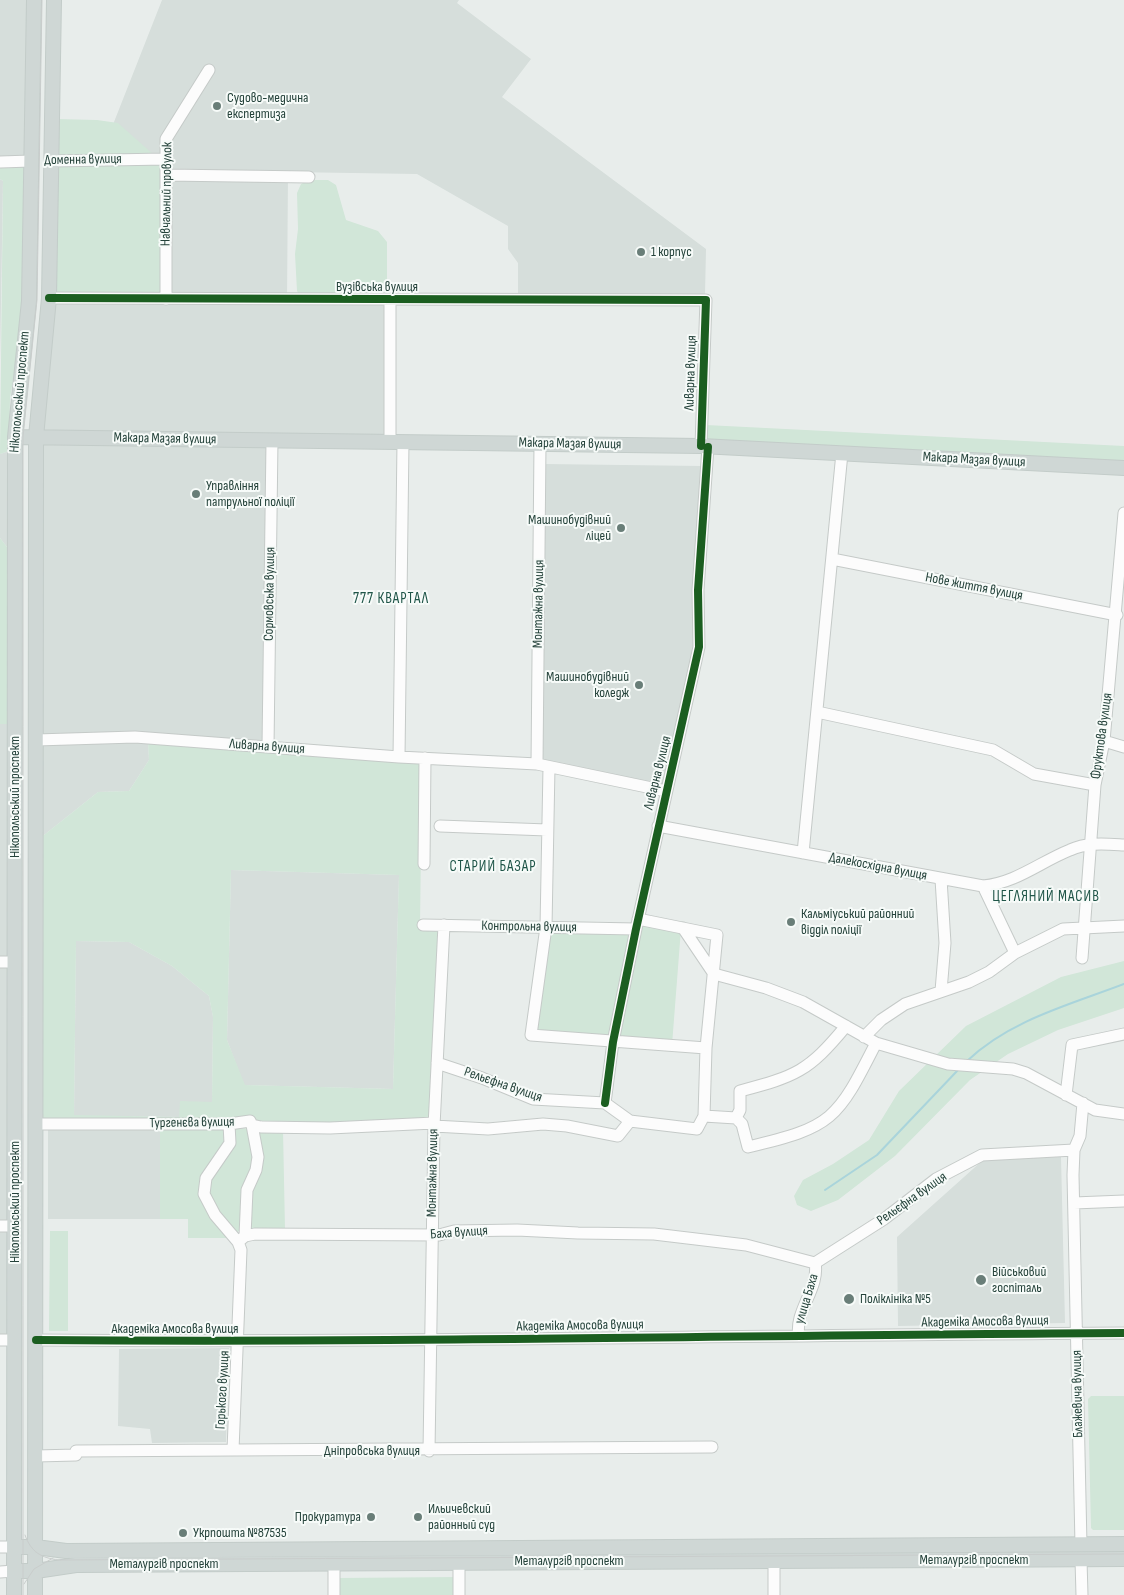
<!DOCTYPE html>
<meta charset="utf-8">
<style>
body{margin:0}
canvas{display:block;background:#e8edeb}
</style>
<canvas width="1124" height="1595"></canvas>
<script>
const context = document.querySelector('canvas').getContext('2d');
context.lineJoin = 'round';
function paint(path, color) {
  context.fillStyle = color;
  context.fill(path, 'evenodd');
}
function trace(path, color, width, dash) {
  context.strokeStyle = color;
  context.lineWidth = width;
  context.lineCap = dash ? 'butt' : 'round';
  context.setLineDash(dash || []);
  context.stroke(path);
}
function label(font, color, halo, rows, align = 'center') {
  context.font = font + ' "Sofia Sans Condensed",sans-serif';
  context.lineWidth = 4;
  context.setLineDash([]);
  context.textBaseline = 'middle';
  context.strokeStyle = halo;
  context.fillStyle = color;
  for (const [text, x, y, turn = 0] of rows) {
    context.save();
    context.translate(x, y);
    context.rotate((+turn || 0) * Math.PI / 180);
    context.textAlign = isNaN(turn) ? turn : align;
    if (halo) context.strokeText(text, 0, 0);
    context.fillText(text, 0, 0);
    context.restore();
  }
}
paint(new Path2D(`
 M0,0H31L29,158H0Z
 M162,0H459L457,3L531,59L502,97L706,249L705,295L518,294V263L508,249V226L417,174L288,172L287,303L386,304L387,440L40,435L52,296L114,122Z
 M0,179L3,181L0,362Z
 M40,440L268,443L264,743L39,737Z
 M9,451L7,547L0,538V454Z
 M544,464L703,466L696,647L663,787L540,762Z
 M0,724H7L12,1338H0Z
 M148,741L149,760L129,791L98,792L39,839V743Z
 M231,870L399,875L393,1089L244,1085L227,1040Z
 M76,941L129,942L172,966L209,996L213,1017L212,1102L179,1117L74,1116Z
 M48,1127H160V1219H48Z
 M1061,1157L1065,1323L898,1326L897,1237L983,1160Z
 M229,1348L226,1442L152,1443L150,1429L118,1426L119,1349Z`), '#d6dedb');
paint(new Path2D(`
 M56,119L97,120L118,123L163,163V296H52Z
 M0,165H29L27,299L10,398L9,451L0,454L3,181L0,179Z
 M309,180H328L336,185L346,220L378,231L387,242V285L381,292L299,294L297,291L295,254L298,229L297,193L301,184Z
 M706,425L1124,446V466L705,444Z
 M0,538L7,547V724H0Z
 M148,741L422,762L420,927L441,928L431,1120L331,1124L39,1121V839L98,792L129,791L149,760ZM231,870L399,875L393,1089L245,1085L227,1040ZM76,941L129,942L172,966L209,996L213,1017L212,1102L180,1101L179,1117L74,1115Z
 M639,921L681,929L672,1045L615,1041Z
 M547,929L634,930L611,1041L533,1034Z
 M1124,961V1008L1058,1030L1008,1054L970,1080L895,1156L838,1200L811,1211L797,1205L794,1196L803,1180L833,1164L869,1140L899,1091L966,1026L1061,977Z
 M160,1127L283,1129L285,1230L239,1231L226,1238H188V1219H160Z
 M50,1231H68V1331H49Z
 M1091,1396H1124V1530H1093L1091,1528L1088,1399Z
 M458,1577V1595H336V1578Z`), '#d1e6d8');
trace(new Path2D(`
 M967,1061C1010,1020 1069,1005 1124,984
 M825,1190L877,1155L958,1070`), '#a9d4db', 2);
const minor = new Path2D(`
 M51,161L166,159
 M0,162L31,161
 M166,175L309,177
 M49,298L706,300L701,446
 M166,299V139L209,70
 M390,300V442
 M832,559L1117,615
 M817,712L993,750L1034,774L1095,785
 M36,740L135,737L399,757L537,764L666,791
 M1104,741L1124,747
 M268,747L272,441
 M399,757L403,442
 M537,764L540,444
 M549,767L546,927L531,1035L706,1048
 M440,826L547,830
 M658,826L983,886C1016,883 1040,862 1070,850C1087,842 1106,844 1124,845
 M803,853L842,453
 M424,864L425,758
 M983,886L1015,953
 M423,925L636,929
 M683,928L714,974
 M1082,958L1095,785L1104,741L1124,513
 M0,962H15
 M714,974L766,988L803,1002L876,1043L948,1064L1013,1069L1026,1073L1095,1110L1124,1114
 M941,991L945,943L941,879
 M864,1037L881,1020L905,1004L969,982L989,972L1015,953L1063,929L1124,926
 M437,1063L482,1078L533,1099L605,1103L630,1121L697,1129L704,1116L706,1048L717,935L638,919
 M1066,1095L1072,1045L1124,1034
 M605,1103L613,1042L636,929L699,647L698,590L708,447
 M704,1116L736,1118L742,1124L748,1147C833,1127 837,1120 876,1043
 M736,1118L740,1110V1091C796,1076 808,1072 846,1026
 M36,1124H229L250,1121L252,1125L261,1127L330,1128L434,1123
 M229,1124L230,1143L206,1178L204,1194L215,1215L238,1242L245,1236L255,1234L439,1235L454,1231L517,1230L578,1233L654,1234L746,1245L815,1263
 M434,1126L488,1129L543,1124L567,1126L618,1136L630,1121
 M1074,1203L1124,1201
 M0,1226H15
 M245,1236L247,1190L256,1170L258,1157L252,1125
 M815,1263L884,1219L936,1179L982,1155L1074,1150
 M799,1336C794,1311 820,1288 815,1263
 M0,1340H15
 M36,1340C399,1343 761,1335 1124,1333
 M233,1450L241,1250L238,1242
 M429,1451L434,1126L444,925
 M36,1456L76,1455V1451L712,1447
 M1081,1545L1073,1175L1074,1150L1080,1136L1083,1103
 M0,1547H15
 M1081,1560L1082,1595
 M459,1562V1595
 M334,1563V1595
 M0,1572L14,1571
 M774,1595V1560`);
const major = new Path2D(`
 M15,437L701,446L1124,468
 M15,1547H36L66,1551L1124,1544
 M14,1571H36L76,1565L1124,1559
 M14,1595L15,437L29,301L34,0
 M35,1595L36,470V437L49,298L54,0`);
trace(minor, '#c5cac8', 13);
trace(major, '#c3ccc9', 16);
trace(minor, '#fcfcfc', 11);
trace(major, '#cfd7d5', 14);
trace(new Path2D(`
 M25,1535C31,1552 41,1558 59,1560L1124,1554
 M24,1584L34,1569L53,1558
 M23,1595V437L37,300L42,0`), '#c9cdcc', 1);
trace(new Path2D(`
 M49,298L706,300L701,446
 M605,1103L613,1042L636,929L699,647L698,590L708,447
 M36,1340C399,1343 761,1335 1124,1333`), '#1b5e20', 8);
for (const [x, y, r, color] of [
 [217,106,5,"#697e78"],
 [641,252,5,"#697e78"],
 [196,494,5,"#697e78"],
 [621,528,5,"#697e78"],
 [639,685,5,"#697e78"],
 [791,922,5,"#697e78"],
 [981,1280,6,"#697e78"],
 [849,1299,6,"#697e78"],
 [371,1517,5,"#697e78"],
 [418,1517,5,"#697e78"],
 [183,1533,5,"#697e78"]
]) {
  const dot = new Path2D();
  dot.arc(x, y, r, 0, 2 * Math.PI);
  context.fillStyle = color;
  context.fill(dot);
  trace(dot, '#f7fbf9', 2);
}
label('14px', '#24423a', '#f7fbf9', [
 ["Судово-медична",227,98],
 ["експертиза",227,114],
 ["1 корпус",651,252],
 ["Управління",206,486],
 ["патрульної поліції",206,502],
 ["Машинобудівний",611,520,"right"],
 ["ліцей",611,536,"right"],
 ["Машинобудівний",629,677,"right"],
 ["коледж",629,693,"right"],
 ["Кальміуський районний",801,914],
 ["відділ поліції",801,930],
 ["Військовий",992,1272],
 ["госпіталь",992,1288],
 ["Поліклініка №5",860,1299],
 ["Ильичевский",428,1509],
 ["районный суд",428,1525],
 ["Прокуратура",361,1517,"right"],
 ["Укрпошта №87535",193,1533]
], 'left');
label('14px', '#24423a', '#f7fbf9', [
 ["Доменна вулиця",83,160,-1],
 ["Навчальний провулок",167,194,-89],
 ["Вузівська вулиця",377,287],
 ["Ливарна вулиця",691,373,-88],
 ["Нікопольський проспект",20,392,-85],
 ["Макара Мазая вулиця",165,439,1],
 ["Макара Мазая вулиця",570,444,1],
 ["Макара Мазая вулиця",974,460,3],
 ["Нове життя вулиця",974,587,11],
 ["Сормовська вулиця",270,594,-89],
 ["Монтажна вулиця",539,604,-89],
 ["Фруктова вулиця",1102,736,-82],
 ["Ливарна вулиця",267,747,4],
 ["Ливарна вулиця",658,773,-76],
 ["Нікопольський проспект",15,797,-90],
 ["Далекосхідна вулиця",878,867,11],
 ["Контрольна вулиця",529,927,1],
 ["Рельєфна вулиця",503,1085,19],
 ["Тургенєва вулиця",192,1123,-1],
 ["Монтажна вулиця",433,1173,-89],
 ["Рельєфна вулиця",912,1199,-35],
 ["Нікопольський проспект",15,1202,-90],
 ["Баха вулиця",459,1233,-4],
 ["улица Баха",807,1299,-73],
 ["Академіка Амосова вулиця",985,1322,-1],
 ["Академіка Амосова вулиця",580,1326,-1],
 ["Академіка Амосова вулиця",175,1329],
 ["Горького вулиця",223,1390,-87],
 ["Блажевича вулиця",1078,1394,-91],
 ["Дніпровська вулиця",372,1451],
 ["Металургів проспект",974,1560],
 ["Металургів проспект",569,1561],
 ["Металургів проспект",164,1564]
]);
context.letterSpacing = '1px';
label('15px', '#1f5548', '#f7fbf9', [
 ["777 КВАРТАЛ",391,599],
 ["СТАРИЙ БАЗАР",493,867],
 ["ЦЕГЛЯНИЙ МАСИВ",1046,897]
]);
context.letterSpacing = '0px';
</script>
